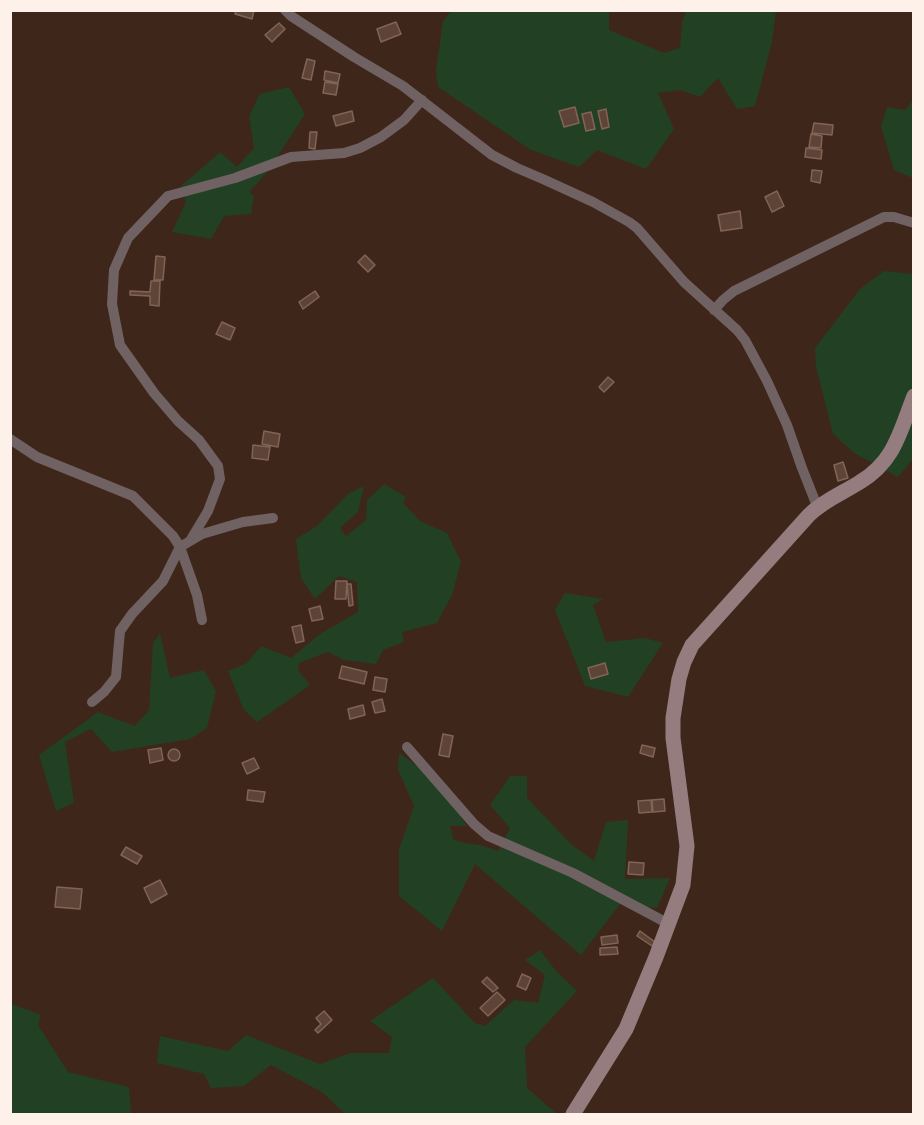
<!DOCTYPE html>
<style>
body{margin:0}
#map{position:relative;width:924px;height:1125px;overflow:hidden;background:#3f261a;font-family:"IBM Plex Serif",serif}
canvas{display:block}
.frame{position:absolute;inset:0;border:12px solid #fef1ea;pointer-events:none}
</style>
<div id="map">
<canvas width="924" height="1125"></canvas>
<div class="frame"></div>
</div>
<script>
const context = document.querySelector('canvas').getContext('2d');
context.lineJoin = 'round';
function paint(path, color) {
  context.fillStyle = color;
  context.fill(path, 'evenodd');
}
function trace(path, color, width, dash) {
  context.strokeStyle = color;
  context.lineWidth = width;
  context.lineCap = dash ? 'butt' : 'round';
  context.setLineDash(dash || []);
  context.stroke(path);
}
paint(new Path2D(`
 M451,11H609V30L664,53L680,48L682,23L686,11H776L772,42L755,106L737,109L718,78L700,97L680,90L658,93L674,129L646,169L597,150L579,167L531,150L438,87L436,71L443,21Z
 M289,87L305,114L268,171L249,192L254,196L251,214L224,216L211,239L172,232L186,202L181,186L220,152L237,167L254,148L249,116L260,94Z
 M913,99V178L894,170L881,127L887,107L906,110Z
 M884,271L913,274V459L898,477L854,453L833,434L816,367L815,348L860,289Z
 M384,484L406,497L403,503L420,521L447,533L461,562L452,595L437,623L402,632L404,642L383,650L376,664L344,660L328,652L299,663L298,670L310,685L257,722L244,710L228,671L247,663L261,646L291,658L320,634L358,612L357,582L339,576L315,599L301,578L296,539L317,526L348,494L364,486L358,512L340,528L346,536L366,520L367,500Z
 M565,593L603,599L593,605L606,642L645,638L663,643L628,697L585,686L555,610Z
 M160,633L170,678L204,670L216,691L207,728L190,739L112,752L91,729L65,742L74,803L56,811L39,755L98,712L135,726L149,710L153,643Z
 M399,753L435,779L467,826H450L453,839L464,843L480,845L498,851L510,828L490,805L510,776H527V798L572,845L594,861L606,822L628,820L625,879L670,878L657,908L620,904L581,955L475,864L442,931L399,896V849L414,806L398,770Z
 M540,950L556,971L577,991L525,1047L527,1088L557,1114H345L322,1092L271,1065L244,1086L211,1088L204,1074L157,1063L160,1036L228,1051L246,1035L320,1064L351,1053H389L392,1037L370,1021L433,978L475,1023L485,1026L514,1000L538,1003L545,975L525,960Z
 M10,1003L41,1015L38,1025L68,1072L129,1087L131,1114H11Z`), '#224024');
const building = new Path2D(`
 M236,10H254L252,19L235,14Z
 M396,22L401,34L381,42L377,29Z
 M279,23L285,29L272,42L265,35Z
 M307,59L315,61L311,80L302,78Z
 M325,71L340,74L338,83L324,80Z
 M325,82L338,84L336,95L323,93Z
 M575,107L579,123L564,127L559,111Z
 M606,109L609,127L602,129L598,111Z
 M352,111L354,121L336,126L333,116Z
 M591,112L595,129L586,131L582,114Z
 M814,123L833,125L832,135L812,133Z
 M310,132H317L315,149L309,148Z
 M811,134L822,136L821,148L809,147Z
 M806,148L822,150L821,159L805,157Z
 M812,170L822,171L820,183L811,181Z
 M777,191L784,206L772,212L765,197Z
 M740,211L742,228L721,231L718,215Z
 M365,255L375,265L368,272L358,262Z
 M156,256L165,257L163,280H154Z
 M151,281H160L159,306L150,305V296L130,295V291L150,292Z
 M315,291L319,297L303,309L299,302Z
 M222,322L235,328L230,340L216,334Z
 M608,377L614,382L604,392L599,387Z
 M264,431L280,434L278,447L262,444Z
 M253,445L270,447L268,460L252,458Z
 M843,462L848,478L838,481L834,465Z
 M336,581H347L346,599H335Z
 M347,584H351L353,605L349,606Z
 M320,606L323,619L312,621L309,609Z
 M301,625L304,641L296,643L292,627Z
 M605,663L608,674L591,679L588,668Z
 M342,666L367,672L364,684L339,678Z
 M375,677L387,679L385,692L373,690Z
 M382,699L385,711L375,713L372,702Z
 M363,705L365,715L350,719L348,709Z
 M443,734L453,736L449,757L439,755Z
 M642,745L655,748L653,757L640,753Z
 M161,748L163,760L150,763L148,750Z
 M168 755a6 6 0 1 1 12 0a6 6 0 1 1-12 0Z
 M254,758L259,768L247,774L242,763Z
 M248,790L265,792L263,802L247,800Z
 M664,799L665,811L653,812L652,800Z
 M651,800L652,812L639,813L638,801Z
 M126,847L142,856L137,864L121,855Z
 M629,862L644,863L643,875L628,874Z
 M160,880L167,894L151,903L144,888Z
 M57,887L82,889L80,909L55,907Z
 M640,931L655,942L652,946L637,936Z
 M617,935L618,943L602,945L601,937Z
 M617,947L618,954L600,955V948Z
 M522,974L531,978L526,990L517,986Z
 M487,977L498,988L493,992L482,982Z
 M497,992L505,1000L488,1016L480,1008Z
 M324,1011L332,1020L318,1033L315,1030L321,1024L316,1018Z`);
paint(building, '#5e4436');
trace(building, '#816456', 1.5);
trace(new Path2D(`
 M285,10L291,16L354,57L403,86L492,155L517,168L545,180L593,202L629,222L637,228L684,282L737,330L745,340L767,381L787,425L802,468L817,506
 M714,310L723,300L734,291L884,217H894L914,223
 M10,439L37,457L133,496L173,536L180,547L197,595L202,620
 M190,541L208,511L220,479L218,466L199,440L178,421L154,393L120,345L112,304L114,270L128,238L168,196L235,178L291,157L344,153L360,148L381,137L404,120L422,100
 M92,702L104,692L116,677L120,631L132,614L163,581L180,547L202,534L243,522L273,518
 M407,747L474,824L488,836L573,873L669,924`), '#706162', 10);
trace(new Path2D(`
 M573,1114L626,1029L656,957L683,885L687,846L673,738V718L679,679L684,662L692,645L809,515C824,500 843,493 860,482C895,461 900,431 914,396`), '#957d7f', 15);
</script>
